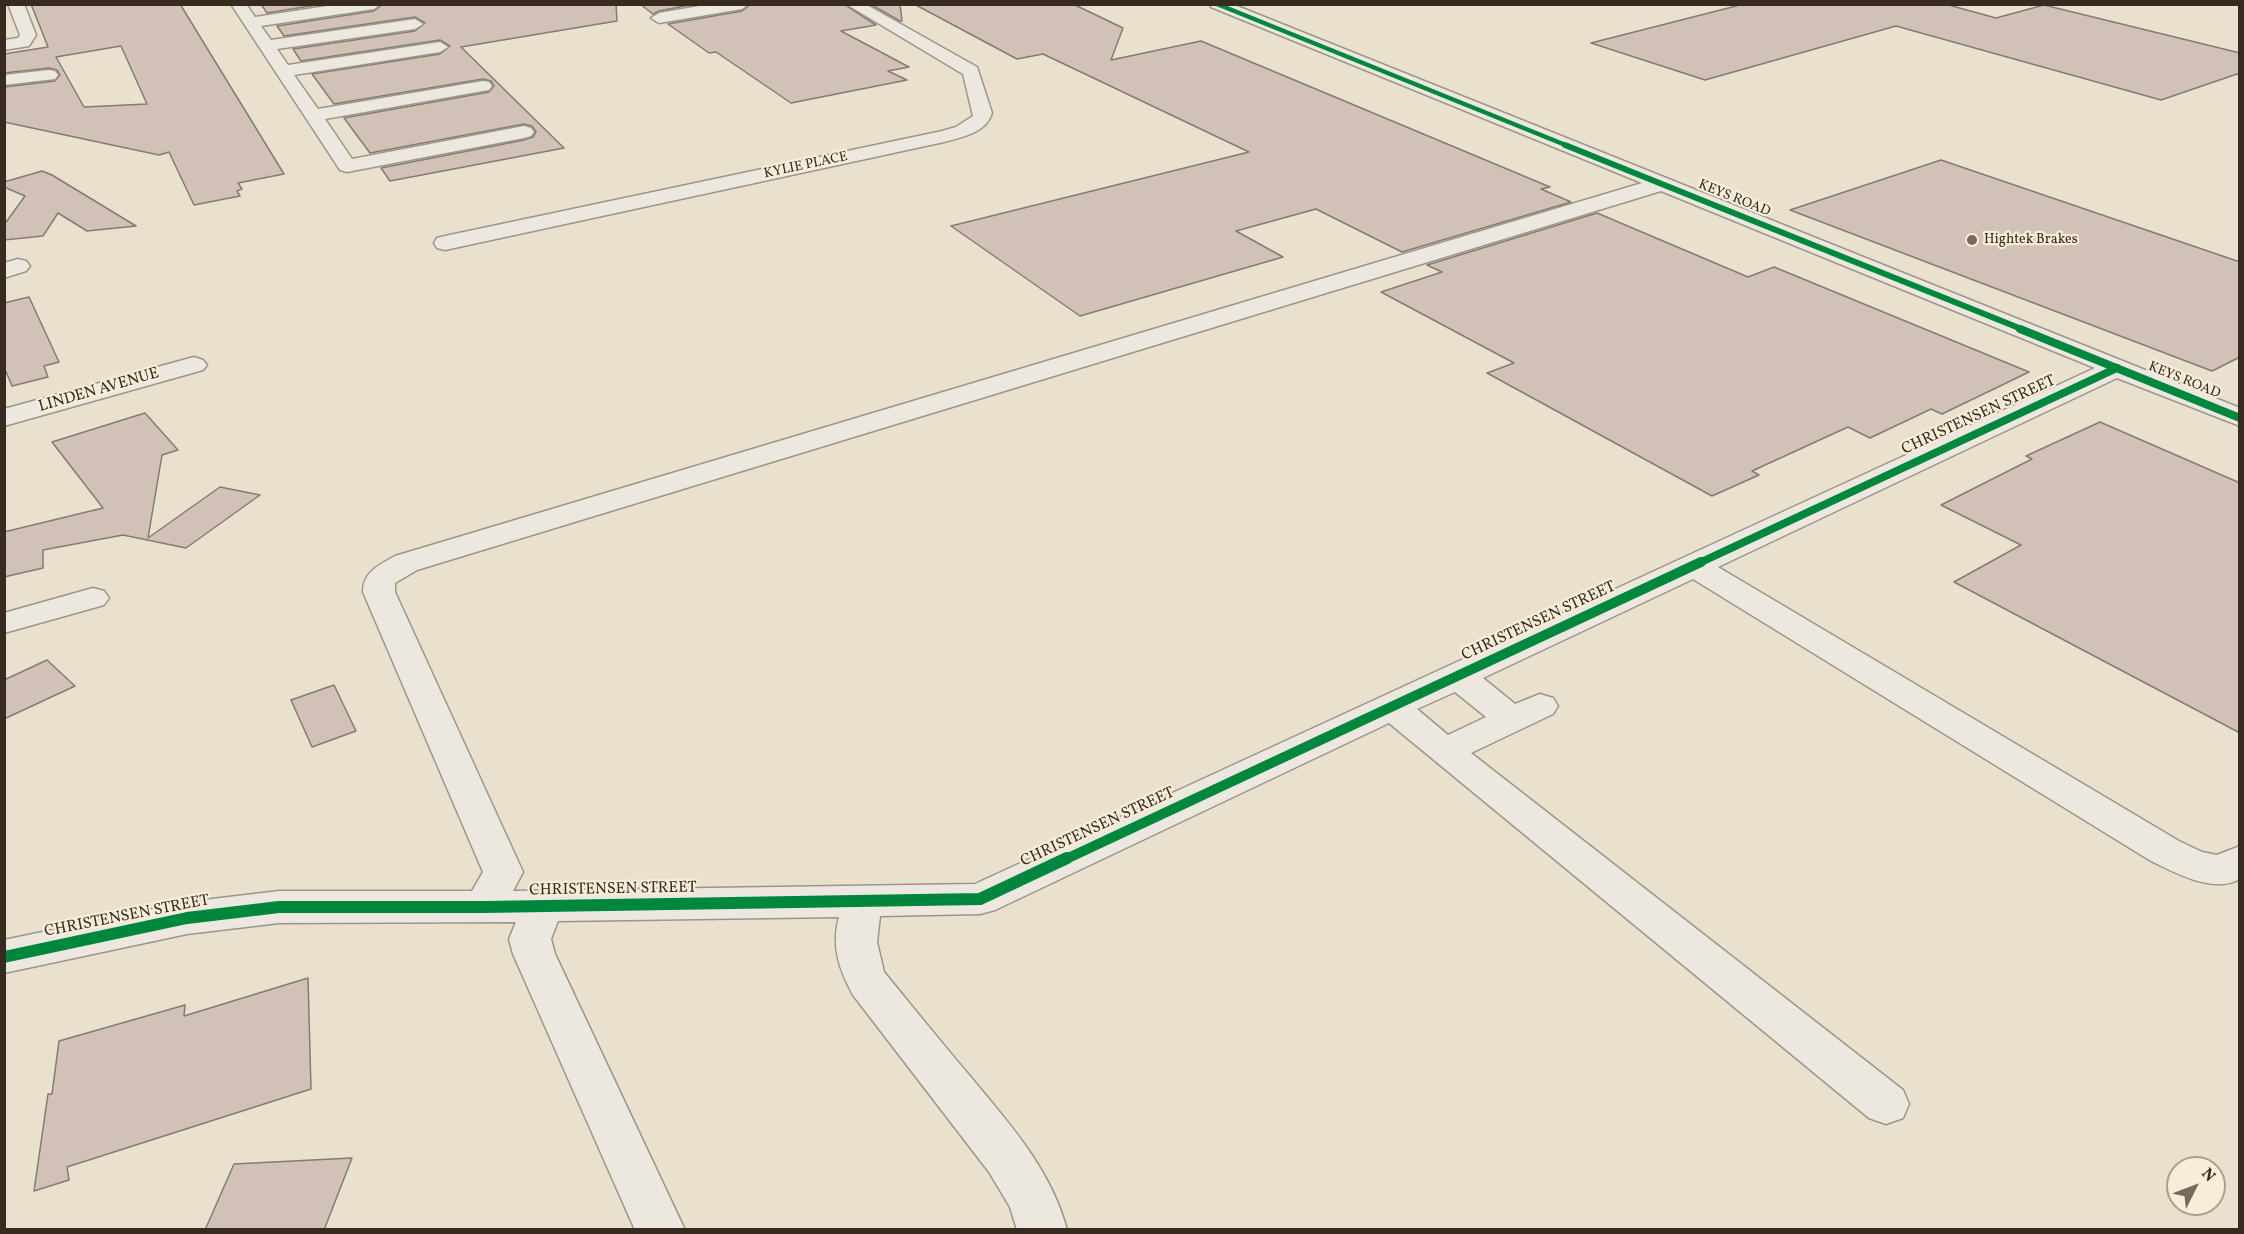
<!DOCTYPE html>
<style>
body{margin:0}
#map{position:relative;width:2244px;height:1234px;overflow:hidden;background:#eae0ce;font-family:Vollkorn,serif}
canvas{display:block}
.frame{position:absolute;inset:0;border:6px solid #372b1f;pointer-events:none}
.north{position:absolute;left:2166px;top:1156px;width:60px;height:60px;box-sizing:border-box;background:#f8edd8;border:2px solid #ab9f8e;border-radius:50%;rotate:48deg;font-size:16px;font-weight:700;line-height:24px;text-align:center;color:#372b1f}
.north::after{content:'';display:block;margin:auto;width:21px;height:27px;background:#766a5c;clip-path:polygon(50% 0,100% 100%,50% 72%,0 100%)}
</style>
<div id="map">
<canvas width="2244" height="1234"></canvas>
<div class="frame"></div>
<div class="north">N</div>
</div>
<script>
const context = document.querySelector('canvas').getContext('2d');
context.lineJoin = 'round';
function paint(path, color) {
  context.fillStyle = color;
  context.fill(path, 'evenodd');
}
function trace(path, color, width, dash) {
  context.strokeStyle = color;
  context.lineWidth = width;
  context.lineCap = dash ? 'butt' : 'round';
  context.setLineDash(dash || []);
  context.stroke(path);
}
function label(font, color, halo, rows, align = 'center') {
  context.font = font + ' Vollkorn,serif';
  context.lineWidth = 4.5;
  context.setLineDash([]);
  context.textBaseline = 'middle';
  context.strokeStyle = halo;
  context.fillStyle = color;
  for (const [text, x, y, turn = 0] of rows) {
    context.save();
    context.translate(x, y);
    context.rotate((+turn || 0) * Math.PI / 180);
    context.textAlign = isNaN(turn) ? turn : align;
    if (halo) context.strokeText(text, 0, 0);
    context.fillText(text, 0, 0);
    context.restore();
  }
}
const building = new Path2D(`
 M31,4H180L284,174L238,183L242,189L237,191L240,196L194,205L169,152L159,155L4,122V87L55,81L60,75L57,70L49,68L4,73V54L48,47ZM121,46L147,104L84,107L56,57Z
 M261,4H322L267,13Z
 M383,4H616L617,21L461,47L564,148L390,181L381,168L524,140L533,137L536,132L532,126L524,124L370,153L344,118L489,92L494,86L491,81L483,79L334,104L312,74L440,54L450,46L440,40L301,61L293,49L415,31L425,23L415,17L284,36L277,26L374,11Z
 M640,4H695L659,11L653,14Z
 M751,4H844L876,25L841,31L909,67L888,71L907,80L791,103L716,52L709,53L668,24L742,11Z
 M870,4H900L902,21H900Z
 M914,4H1073L1123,28L1111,60L1201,41L1550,187L1541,189L1571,202L1402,252L1316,209L1236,231L1283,257L1080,316L951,226L1249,152L1043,54L1017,59Z
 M1744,4H1945L1996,18L2044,5L2240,53V73L2161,100L1896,26L1705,80L1591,43Z
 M1941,160L2240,262V357L2212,371L1790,210Z
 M42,171L52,175L136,226L87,231L58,213L43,236L4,240V225L25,196L4,187V182Z
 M1597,213L1748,277L1774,267L2029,372L1942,414L1931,409L1870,438L1848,427L1752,471L1759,475L1712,496L1487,373L1514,363L1381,292L1442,272L1427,265Z
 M29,297L59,362L44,366L48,377L12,386L4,367V303Z
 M145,413L178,450L162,455L148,538L220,487L260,495L186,548L123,535L43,550V568L4,577V532L103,508L52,442Z
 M2100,422L2240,483V733L1954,582L2021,545L1941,505L2032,459L2026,456Z
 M47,660L75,686L4,719V680Z
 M334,685L356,731L312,747L291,700Z
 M308,978L311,1089L67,1167L69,1180L34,1191L48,1094H52L59,1041L185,1005L184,1016Z
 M352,1158L324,1230H205L234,1164Z`);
paint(building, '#d2c1b6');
trace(building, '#837c72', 1.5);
const minor = new Path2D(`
 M8,4H24L36,35L29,46L4,50V40L18,38L20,35Z
 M231,4H246L255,17L340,4H381L374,9L261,26L271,40L415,19L423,24L415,29L277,49L288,65L440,42L448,47L440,52L294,75L318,109L483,81L489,82L492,86L489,90L483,91L325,119L352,159L524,126L531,128L534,132L531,136L524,138L347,172L340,170Z
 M711,4H749L742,9L659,23L651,18L659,13Z
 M846,4H865L977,67L992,113C986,133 962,137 944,142L445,250L437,248L434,243L437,238L445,236L942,131L956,127L973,116L963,74Z
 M1210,4H1232L2240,408V426L2117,378L1718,567L2179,841L2202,852L2217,855L2240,846V879C2213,894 2176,873 2151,861L1693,579L1483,678L1515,704L1540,694L1553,698L1558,706L1553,714L1471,753L1903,1090L1909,1104L1903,1118L1886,1124L1869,1118L1389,723L995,910L980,914L880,916L877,942L884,972C912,1006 940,1041 969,1075C1008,1122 1051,1169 1067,1230H1017L1010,1207L989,1172L853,995C839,969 831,946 839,917L558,921L551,939L555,954L685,1230H635L513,954L509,939L516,922L279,923L187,934L4,973V940L187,902L279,891H472L483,872L363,592C363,572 379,565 395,556L1642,183L1211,7ZM1661,191L2095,368L975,884L513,891L523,872L395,592V583L417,570ZM1455,692L1486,717L1448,735L1417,709Z
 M49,70L55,71L58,75L55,79L4,85V75Z
 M18,259L26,261L30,266L26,271L4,278V263Z
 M194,357L203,360L207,365L203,370L4,426V409Z
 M93,588L104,591L109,598L104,605L4,633V613Z`);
trace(minor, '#9c958a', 3);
paint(minor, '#ede8df');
trace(new Path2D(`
 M1217,4L1568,146`), '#00873e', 4.5);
trace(new Path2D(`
 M1565,145L2024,330`), '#00873e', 6);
trace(new Path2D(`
 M2020,329L2240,418
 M1697,564L2117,368`), '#00873e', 8);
trace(new Path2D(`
 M1064,860L1701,562`), '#00873e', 10);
trace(new Path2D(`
 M4,957L187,918L279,907H484L980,899L1067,858`), '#00873e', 12);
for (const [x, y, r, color] of [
 [1972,240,6,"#766a5c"]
]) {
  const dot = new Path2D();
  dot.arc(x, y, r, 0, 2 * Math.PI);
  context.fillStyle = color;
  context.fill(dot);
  trace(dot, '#f8edd8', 2);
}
label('14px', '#372b1f', '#f8edd8', [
 ["KYLIE PLACE",806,166,-12],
 ["KEYS ROAD",1734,199,22],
 ["KEYS ROAD",2184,381,22]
]);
label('14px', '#372b1f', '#f8edd8', [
 ["Hightek Brakes",1984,240]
], 'left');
label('16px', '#372b1f', '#f8edd8', [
 ["LINDEN AVENUE",99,391,-16],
 ["CHRISTENSEN STREET",1979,416,-25],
 ["CHRISTENSEN STREET",1539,622,-25],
 ["CHRISTENSEN STREET",1098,828,-25],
 ["CHRISTENSEN STREET",613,890,-1],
 ["CHRISTENSEN STREET",127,917,-11]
]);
</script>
